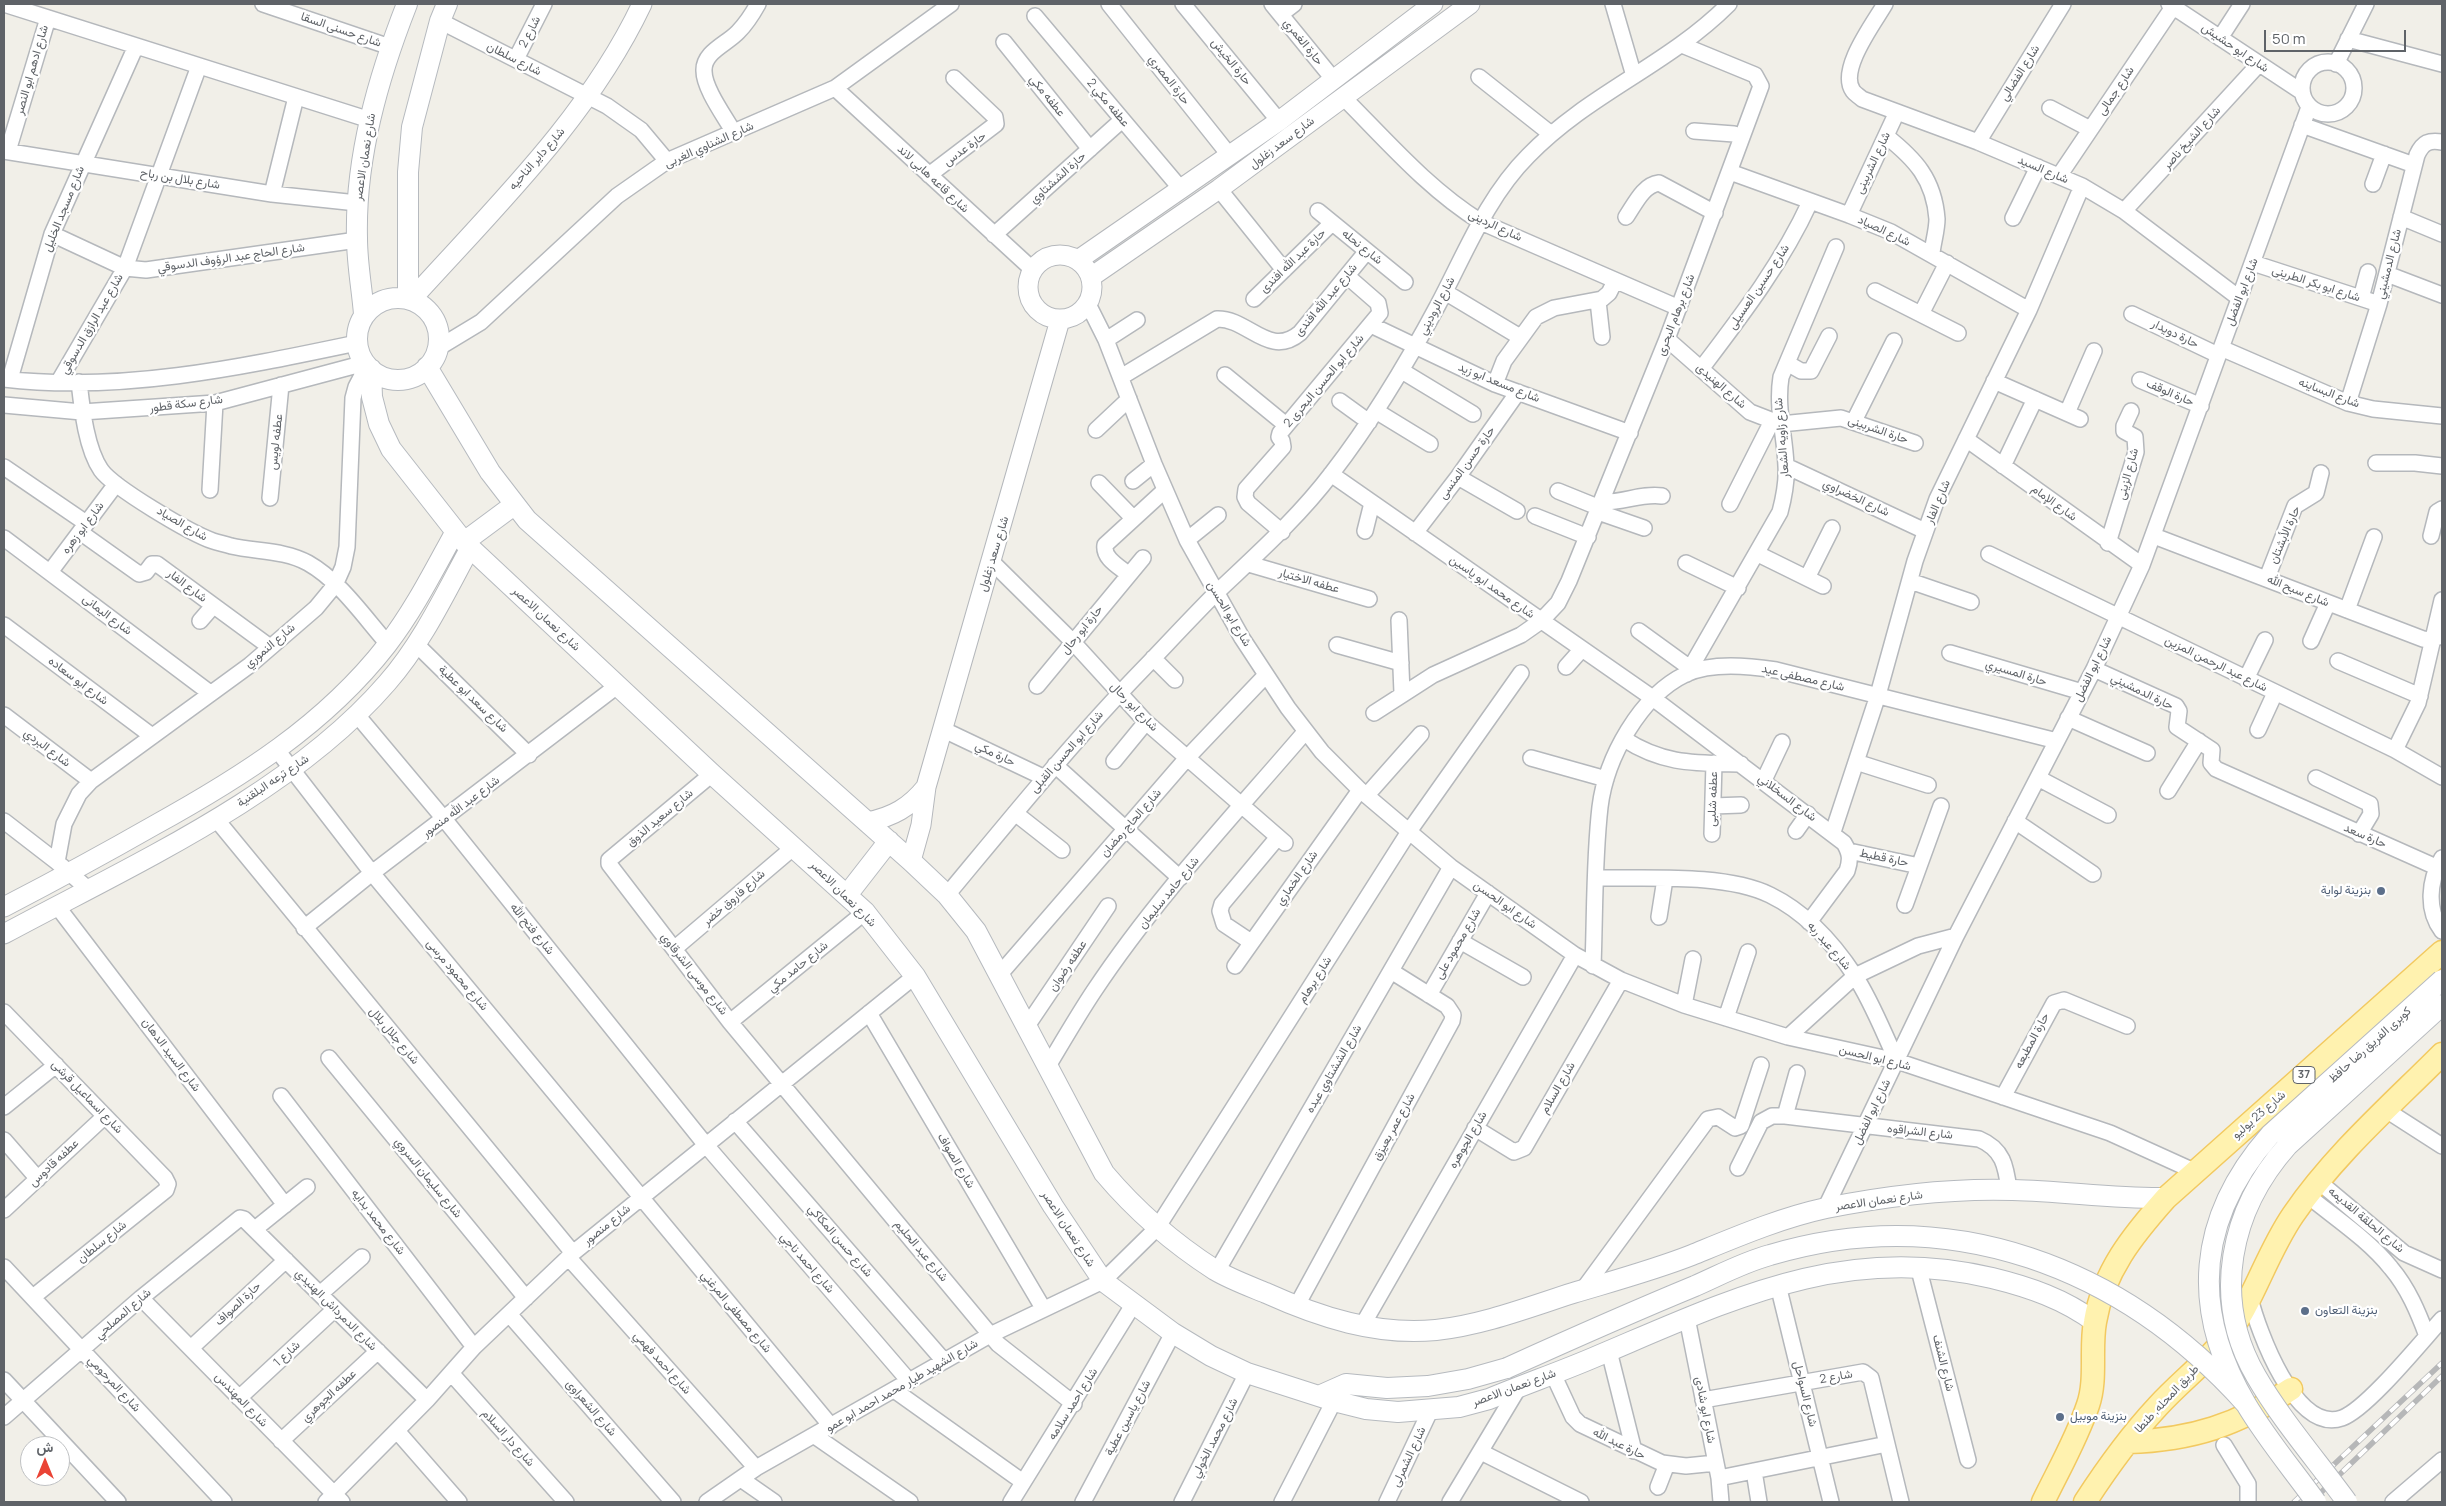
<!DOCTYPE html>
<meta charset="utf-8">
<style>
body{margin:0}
#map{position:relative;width:2446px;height:1506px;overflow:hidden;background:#f1efe8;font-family:Manrope,Vazirmatn,sans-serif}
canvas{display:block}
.frame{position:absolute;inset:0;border:5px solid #5f6368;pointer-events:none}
.north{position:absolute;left:20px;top:1436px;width:50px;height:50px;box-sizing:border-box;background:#fff;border:1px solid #bfc1c3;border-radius:50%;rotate:0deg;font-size:14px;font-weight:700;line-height:20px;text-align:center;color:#5f6368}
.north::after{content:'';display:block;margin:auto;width:18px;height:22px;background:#ea4335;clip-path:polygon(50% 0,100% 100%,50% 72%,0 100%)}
.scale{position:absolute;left:2264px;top:30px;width:142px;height:22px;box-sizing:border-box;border:2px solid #5f6368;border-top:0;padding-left:6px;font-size:15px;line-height:18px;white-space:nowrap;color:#5f6368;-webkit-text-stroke:4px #fff;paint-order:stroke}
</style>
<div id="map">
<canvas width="2446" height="1506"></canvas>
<div class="frame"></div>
<div class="north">ش</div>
<div class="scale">50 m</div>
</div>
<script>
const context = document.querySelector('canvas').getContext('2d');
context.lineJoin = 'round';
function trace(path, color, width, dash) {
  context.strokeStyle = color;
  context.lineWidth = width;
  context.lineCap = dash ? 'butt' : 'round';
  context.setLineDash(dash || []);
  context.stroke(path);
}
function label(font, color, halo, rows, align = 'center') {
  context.font = font + ' Manrope,Vazirmatn,sans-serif';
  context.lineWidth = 4.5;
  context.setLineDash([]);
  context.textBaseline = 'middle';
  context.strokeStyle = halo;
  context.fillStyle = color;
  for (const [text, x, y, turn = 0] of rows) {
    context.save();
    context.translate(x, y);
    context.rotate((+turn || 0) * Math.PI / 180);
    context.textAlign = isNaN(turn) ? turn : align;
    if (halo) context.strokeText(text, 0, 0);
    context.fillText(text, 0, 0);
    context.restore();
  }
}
const minor = new Path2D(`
 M4,4L370,120
 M263,4L390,47
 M1109,4L1230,156
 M1183,4L1279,121
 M1272,4L1334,80
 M1613,4L1634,76
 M1885,4C1874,23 1838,70 1853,91C1855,94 1859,96 1862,99L1978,142L2082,186L2124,211L2239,298
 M2169,4L2302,92
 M1281,14L1294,4
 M1035,16L1181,189
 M440,21L607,106L641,130L667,161
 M2220,38L2242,4
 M2348,39L2442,64
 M1004,42L1090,149
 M516,59L544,4
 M2302 88a26 26 0 1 1 52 0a26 26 0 1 1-52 0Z
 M2336,64L2366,4
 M1479,77L1551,134
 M835,88L1032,269
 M1343,97C1387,141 1428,189 1481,222L1679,308
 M2050,108L2090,129
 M2302,125L2414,165
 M1694,131L1734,134L1742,137
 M734,133C726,118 704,89 704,71C703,52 727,44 738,32C746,24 753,13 758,4
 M1886,136C1915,159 1934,179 1937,219C1937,230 1933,243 1932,253
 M1978,142L2063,4
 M4,151L272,194L357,203
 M8,151L48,18
 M1730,172L1849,215L1891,232L2029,310
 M929,175L996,124L995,117L954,78
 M2059,176L2173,7
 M2373,184L2384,154
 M1219,189L1284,270
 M272,194L296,97
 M1318,211L1405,282
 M2124,211L2259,64
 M1849,215L1897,112
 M1626,217C1635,204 1643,185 1659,183L1715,213
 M2401,217L2442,234
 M2013,218L2038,167
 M52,234L125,268L146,270L357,240
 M994,235L1122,120
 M2253,263L2379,304
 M2387,274L2442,295
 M1875,291L1958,333
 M1445,292L1520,337
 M2361,298L2368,272
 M1254,299L1332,223
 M1598,301L1602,337
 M1088,304L1106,340L1154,464L1187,540L1242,638L1288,708L1322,752L1360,790L1451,867L1575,955L1621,980L1684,1005L1788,1037L1897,1061L2110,1133L2196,1172
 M1921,314L1947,263
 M2132,314L2218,355
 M1371,325L1495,384L1630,433
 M1667,339L1750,412L1781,424L1841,418L1915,443
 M1106,340L1137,320
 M438,348L481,322L617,196L667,161L835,88L951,4
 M2221,348L2348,403L2373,409L2442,416
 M1787,363L1801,371H1811L1829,336
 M1701,369C1742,315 1782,263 1810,202
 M1402,371L1473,414
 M1225,375L1286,425
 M1121,377L1217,319C1248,318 1269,359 1300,333L1367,251
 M4,379C122,393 242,367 357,343
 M10,379L52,234L136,46
 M2140,380L2201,406
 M59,381L125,268L199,66
 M1994,381L2080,419
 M79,382C82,408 86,448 101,470C114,488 190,533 213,541C219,543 225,544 231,546C257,552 284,550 308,563C340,581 364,617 388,644
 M1495,384L1504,361L1536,317L1554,308L1602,299L1609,293L1615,281
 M1340,401L1369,422
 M2348,403L2379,304L2417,155C2423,142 2429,140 2442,142
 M4,405L82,412L215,403L365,363
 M1376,411L1430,444
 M2067,413L2094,351
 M1854,421L1894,341
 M1096,430L1129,399
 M1966,439L2142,565
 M2376,463H2415L2442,466
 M1786,466L1925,531
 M2003,466L2035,399
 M4,467L86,523
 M1331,474L1654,699L1844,843C1850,853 1851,859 1847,871L1809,922
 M1458,477L1517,511
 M1133,481L1154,464
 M1099,483L1133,518
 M210,490L215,403
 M1558,491L1600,508
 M270,498L281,385
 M1602,502C1623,503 1641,493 1662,496
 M1730,504L1772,421
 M1598,512L1644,528
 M1535,516L1588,537
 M1365,531L1372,503
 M80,532L139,574L146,572L152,564H157L270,647
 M1282,532L1248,503L1245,497L1246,489L1283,447L1282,441L1279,437L1280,433L1380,313L1378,303L1347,276
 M1415,533L1458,477L1518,392
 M2154,536L2423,639L2430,640L2442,636
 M2431,536L2437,512L2442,509
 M4,538L210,693
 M1187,540L1218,515
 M2108,543L2136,452L2135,437L2124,431V426L2131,411
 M1758,554L1823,586
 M1989,554L2395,750L2442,777
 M992,562L1072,641L1146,722L1285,843
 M1686,563L1738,588
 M1249,564L1369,599
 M50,572L116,484
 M1128,574C1118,566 1103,558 1105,545L1165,490
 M1807,578L1832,528
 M2267,578L2295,506L2316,493L2321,473
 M1910,581L1971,602
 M2347,610L2374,537
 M1399,620L1402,693
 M200,621L213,606
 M4,625L152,736
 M1639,631L1690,668
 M2311,641L2328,603
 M416,644L529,755
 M1337,645L1401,663
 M1950,653L2082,692
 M1153,658L1175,680
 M2338,661L2420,696
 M1566,667L1582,649
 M2094,669L2176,706L2179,711L2177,727L2212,750L2211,763L2216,769L2436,867
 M1687,674L1780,512C1784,497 1787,482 1786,466C1785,435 1776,408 1781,377L1836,247
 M2246,679L2265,640
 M1037,686L1143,558
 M1374,713L1433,675L1521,635L1541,621L1558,603L1569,581L1667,339L1761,86L1755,75L1682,45
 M4,715L91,781
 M357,715L445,820L705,1144L909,1381
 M2068,718L2147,753
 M944,730L1045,778
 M2258,730L2275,693
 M1624,739C1664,765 1696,763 1741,764
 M277,750L372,873L831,1426
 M2395,750L2418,703L2442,600
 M1531,758L1606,779
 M1114,761L1146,722
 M1856,762L1928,785
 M1055,765L1180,878
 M712,774L609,860V864L730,1022L998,1344L1074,1404
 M2038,778L2108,815
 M2316,778L2370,804L2371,814L2359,834
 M1764,780L1782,742
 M2168,791L2199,741
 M1367,795L1421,734
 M1713,806L1741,805
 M1015,813L1062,850
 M216,819L573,1253
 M4,821L57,862L88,889
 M2015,821L2093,874
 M1796,831L1808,814
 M1833,832L1878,695L1915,561L1937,499L2029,310L2082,186
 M1712,834L1714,763
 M1849,851L1919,866
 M2442,858C2429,880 2426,910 2442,931
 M57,862L64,824L79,794L91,781L250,665L316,608L335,585L343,567L347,547L353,398L356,387L367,366
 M1596,878C1646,879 1725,873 1770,895C1805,912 1834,944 1855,976C1872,1002 1884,1034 1897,1061
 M947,895C1011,818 1074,740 1144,668C1168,643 1191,618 1215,594C1256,555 1298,518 1332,473C1373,420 1407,363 1438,305C1465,254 1487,197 1528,156C1589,93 1667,66 1729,4
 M1905,905L1941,806
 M57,906L285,1205
 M1659,917L1665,879
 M304,928L372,873L617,686
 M1460,941L1523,977
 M1251,942L1224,924L1220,911L1222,904L1278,837
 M674,949L794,847
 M1235,966L1360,790
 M1593,966C1595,913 1594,859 1600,807C1606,758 1640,696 1686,674C1712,662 1749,666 1776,670L2057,741
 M1000,974L1187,758L1266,675
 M1429,995L1488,893
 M1684,1005L1693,959
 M4,1012L165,1178L168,1184L166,1190L33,1297
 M869,1013L1043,1308
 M1726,1018L1748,952
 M730,1022L865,912
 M1027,1026L1108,906
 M1788,1037L1855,976L1918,946L1956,936
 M329,1058L526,1298
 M1048,1066C1063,1041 1078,1015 1094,991C1155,899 1233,816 1305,732
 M281,1096L474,1347
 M2003,1097L2054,1003L2064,1000L2127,1026
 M4,1107L56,1065
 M2386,1110L2442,1146
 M1785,1116L1797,1073
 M735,1121L944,1361
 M1475,1128L1514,1152L1524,1148L1621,980
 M4,1140L38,1179
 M1738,1168L1761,1122L1772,1116H1785L1979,1139C2003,1149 2006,1166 2009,1190
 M2318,1181L2404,1253L2442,1270
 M2307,1195C2335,1218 2369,1240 2391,1268C2408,1288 2418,1312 2427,1336
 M1825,1209L1956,936L2094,669L2142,565L2309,107
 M4,1210L105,1116
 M255,1229L307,1187
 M568,1257L756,1468
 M1918,1266L1968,1460
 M4,1267L224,1502
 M1217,1271L1451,867
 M1778,1285L1831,1502
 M1582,1291L1708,1119L1718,1117L1735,1128L1741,1126L1761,1065
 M320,1294L362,1257
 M141,1298L342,1502
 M2250,1298C2258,1330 2295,1434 2342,1418C2367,1409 2422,1341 2442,1319
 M1296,1307L1452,1021L1453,1015L1447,1006L1391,971
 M509,1314L673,1502
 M1687,1318L1719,1478L1721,1502
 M1362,1326L1575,955
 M191,1348L286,1260
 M1609,1351L1634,1451
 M451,1373L566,1502
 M1553,1374L1573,1417L1580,1424L1662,1463L1686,1466L1716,1463
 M4,1380L118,1502
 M894,1390L1023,1482
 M239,1398L335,1309
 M1703,1400L1863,1372L1871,1378L1901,1502
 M4,1417L141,1298L240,1218L244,1219L427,1400
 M397,1431L459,1502
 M815,1436L910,1502
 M281,1441L378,1351
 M2224,1445L2248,1484V1502
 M1481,1452L1581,1502
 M1754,1471L1759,1502
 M1719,1478L1887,1444
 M741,1479L774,1502
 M1658,1487L1667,1464
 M326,1502L427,1400L474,1347L573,1253L915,976
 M707,1502L756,1468L990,1335L1103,1281L1157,1228L1410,830L1521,673
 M1011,1502L1133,1305
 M1083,1502L1173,1333
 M1182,1502L1247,1373
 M1282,1502L1334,1401
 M1387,1502L1430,1411
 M1450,1502L1519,1387
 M2393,1502L2442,1460`);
const tertiary = new Path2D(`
 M1028 287a32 32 0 1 1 64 0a32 32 0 1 1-64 0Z
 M1078,260L1279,121L1433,4
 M1091,277L1219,189L1470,4
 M411,300C495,207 588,118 642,4
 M867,822C893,817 910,807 926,787
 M911,861L921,825L926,787L1060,320
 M4,907C54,881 104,854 153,826C240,778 325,725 387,645C414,610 434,570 455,532
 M4,934C132,865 291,794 387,683C422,643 445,594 470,548`);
const secondary = new Path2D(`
 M357 339a41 41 0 1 1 82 0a41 41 0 1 1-82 0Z
 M408,299V172L412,127L440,21L447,4
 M364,314C362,289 357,264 357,238C355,158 378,78 407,4
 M427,367L490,472L527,520L911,861L947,895L976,931L1104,1173C1136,1211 1173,1243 1215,1270C1230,1279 1249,1286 1266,1293C1319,1317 1377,1336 1436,1330C1483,1325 1529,1307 1573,1293C1613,1281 1654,1270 1692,1255C1736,1237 1780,1218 1826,1208C1886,1196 1952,1188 2013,1190C2064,1191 2115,1199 2166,1198
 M371,369L372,397L379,424L391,449L464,542L712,774L865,912L915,976L1053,1206L1103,1281L1173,1333L1211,1356L1247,1373L1334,1401L1366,1409L1398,1412L1459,1407L1489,1399C1525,1384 1560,1372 1595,1357C1728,1301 1843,1242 1992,1278C2029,1287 2064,1299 2095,1322
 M464,542L514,505
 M847,895L889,841
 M1319,1396L1346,1384L1387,1388L1428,1386L1468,1379L1507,1368`);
const primary = new Path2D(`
 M2128,1442C2192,1440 2238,1425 2291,1389
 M2043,1502C2058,1471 2077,1438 2088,1405C2097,1379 2090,1349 2095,1322C2103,1272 2133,1235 2166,1198L2442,952
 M2085,1502C2107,1468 2131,1435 2158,1406C2179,1383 2204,1364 2223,1341C2253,1304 2265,1256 2293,1215C2334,1155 2390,1106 2442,1054`);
trace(minor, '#b5b8bc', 18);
trace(tertiary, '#b5b8bc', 21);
trace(secondary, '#b6babf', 22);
trace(primary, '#f2c960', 25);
trace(minor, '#fff', 15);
trace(tertiary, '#fff', 19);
trace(secondary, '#fff', 20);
trace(primary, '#fff2af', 22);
const rail = new Path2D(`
 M2294,1502L2442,1363
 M2311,1502L2442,1376`);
trace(rail, '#b6b7b8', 5.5);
trace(rail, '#fff', 4, [11]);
const secondaryBridge = new Path2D(`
 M1507,1368C1569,1340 1632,1312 1695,1286C1720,1275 1744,1262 1770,1255C1951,1201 2123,1267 2246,1404
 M2316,1502C2293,1470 2266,1438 2246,1404C2190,1309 2197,1218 2270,1135L2442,980
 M2347,1502C2318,1462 2280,1418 2256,1376C2211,1298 2230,1210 2288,1145L2442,1005`);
trace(secondaryBridge, '#b6babf', 22, []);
trace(secondaryBridge, '#fff', 20);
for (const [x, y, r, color] of [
 [2381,891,5,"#5c6f8a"],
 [2305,1311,5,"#5c6f8a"],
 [2060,1417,5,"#5c6f8a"]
]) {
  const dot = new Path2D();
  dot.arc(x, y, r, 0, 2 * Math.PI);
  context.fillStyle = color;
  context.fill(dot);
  trace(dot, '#fff', 2);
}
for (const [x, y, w] of [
 [2304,1075,22]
]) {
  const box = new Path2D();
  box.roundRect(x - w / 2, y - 8.5, w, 17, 4);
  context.fillStyle = '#fff';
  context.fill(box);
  trace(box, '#5f6368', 1);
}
label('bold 11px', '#5f6368', null, [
 ["37",2304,1075]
]);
label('12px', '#5f6368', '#fff', [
 ["شارع حسنى السقا",341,30,19],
 ["شارع 2",530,32,-63],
 ["حارة الغمري",1303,42,51],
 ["شارع ابو حشيش",2235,48,34],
 ["شارع سلطان",514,59,27],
 ["حارة الخيش",1231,62,51],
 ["شارع ادهم ابو النصر",32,70,-74],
 ["شارع الفضالي",2020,73,-58],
 ["حارة المصري",1169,80,52],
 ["شارع جمالى",2116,91,-56],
 ["عطفه مكي",1047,96,51],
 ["عطفه مكي 2",1108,103,50],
 ["شارع الشيخ ناصر",2192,138,-48],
 ["شارع سعد زغلول",1282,143,-37],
 ["شارع الشناوي الغربى",709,145,-24],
 ["حارة عدس",965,149,-36],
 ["شارع نعمان الاعصر",365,157,-81],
 ["شارع داير الناحيه",537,159,-49],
 ["شارع الشربينى",1873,163,-65],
 ["شارع السيد",2043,170,23],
 ["حارة الششتاوي",1058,178,-42],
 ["شارع بلال بن رباح",180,179,9],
 ["شارع قاعه هابى لاند",933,179,43],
 ["شارع مسجد الخليل",64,209,-68],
 ["شارع الردينى",1495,226,25],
 ["شارع الصياد",1884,231,25],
 ["شارع نحله",1362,247,39],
 ["شارع الحاج عبد الرؤوف الدسوقي",231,258,-8],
 ["حارة عبد الله افندى",1293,261,-44],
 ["شارع الدمشيني",2389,264,-76],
 ["شارع ابو بكر الطرينى",2316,284,18],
 ["شارع حسين العسيلى",1759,287,-56],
 ["شارع ابو الفضل",2242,292,-69],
 ["شارع عبد الله افندى",1326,300,-50],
 ["شارع الروديني",1437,306,-62],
 ["شارع برهام البحرى",1676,315,-69],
 ["شارع عبد الرازق الدسوقي",92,324,-60],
 ["حارة دويدار",2175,334,26],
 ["شارع ابو الحسن البحرى 2",1324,381,-50],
 ["شارع مسعد ابو زيد",1499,383,22],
 ["شارع الهنيدى",1721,386,41],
 ["حارة الوقف",2170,393,23],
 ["شارع البساينه",2329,393,21],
 ["شارع سكة قطور",186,404,-7],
 ["حارة الشربينى",1878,430,19],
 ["شارع زاويه الشعار",1782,438,-95],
 ["عطفه لويس",276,442,-84],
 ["حارة حسن المنسى",1467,463,-54],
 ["شارع الزينى",2128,474,-75],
 ["شارع الخضراوي",1856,498,25],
 ["شارع الفار",1938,502,-67],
 ["شارع الإمام",2054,503,36],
 ["شارع الصياد",182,524,30],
 ["شارع ابو زهره",83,528,-53],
 ["حارة الأبشتان",2285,535,-67],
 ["شارع سعد زغلول",994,554,-73],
 ["عطفه الاختيار",1309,581,16],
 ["شارع الفار",187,586,37],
 ["شارع محمد ابو ياسين",1492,587,35],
 ["شارع سبح الله",2298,591,22],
 ["شارع ابو الحسن",1229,614,59],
 ["شارع اليمانى",107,615,37],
 ["شارع نعمان الاعصر",546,619,43],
 ["حارة ابو رحال",1082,630,-51],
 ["شارع النموري",270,646,-40],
 ["شارع عبد الرحمن المزين",2216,664,26],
 ["شارع ابو الفضل",2093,669,-64],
 ["حارة المسيري",2016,673,17],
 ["شارع مصطفى عيد",1803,678,13],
 ["شارع ابو سعاده",78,681,37],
 ["حارة الدمشيني",2142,692,26],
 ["شارع سعد ابو عطية",473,699,44],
 ["شارع ابو رحال",1134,707,46],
 ["شارع البردي",47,748,37],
 ["شارع ابو الحسن القبلى",1067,752,-49],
 ["حارة مكي",995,754,25],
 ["شارع ترعه البلقنية",273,781,-34],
 ["شارع السخلاني",1787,798,37],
 ["عطفه شلبى",1713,799,-88],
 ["شارع عبد الله منصور",461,807,-37],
 ["شارع سعيد الذوق",660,818,-40],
 ["شارع الحاج رمضان",1131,823,-49],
 ["حارة سعد",2365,836,23],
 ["حارة قطيط",1884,858,12],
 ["شارع الخماري",1297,878,-55],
 ["شارع حامد سليمان",1169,893,-51],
 ["شارع نعمان الاعصر",843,894,45],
 ["شارع فاروق خضر",734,898,-41],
 ["شارع ابو الحسن",1505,905,35],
 ["شارع فتح الله",532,929,51],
 ["شارع محمود على",1458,944,-60],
 ["شارع عبد ربه",1829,946,49],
 ["عطفه رضوان",1068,966,-56],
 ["شارع حامد مكي",798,967,-39],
 ["شارع موسى الشرقاوي",694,974,52],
 ["شارع محمود مرسى",457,975,50],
 ["شارع برهام",1315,980,-58],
 ["شارع جلال بلال",394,1036,50],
 ["حارة المطبعه",2032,1041,-62],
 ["كوبرى الفريق رضا حافظ",2370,1045,-42],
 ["شارع السيد الدهان",171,1055,53],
 ["شارع ابو الحسن",1875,1058,14],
 ["شارع الششتاوي عبده",1334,1069,-60],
 ["شارع السلام",1558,1088,-60],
 ["شارع اسماعيل قرشى",87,1097,46],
 ["شارع ابو الفضل",1872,1112,-64],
 ["شارع 23 يوليو",2259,1115,-41],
 ["شارع عمر بعيزق",1394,1127,-61],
 ["شارع الشراقوه",1920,1132,6],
 ["شارع الجوهره",1468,1140,-60],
 ["شارع الصواف",956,1161,59],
 ["عطفه قادوس",54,1163,-43],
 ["شارع سليمان السروي",428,1178,51],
 ["شارع نعمان الاعصر",1879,1201,-8],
 ["شارع الحلقة القديمه",2366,1220,40],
 ["شارع محمد بدايه",378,1222,52],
 ["شارع منصور",607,1225,-39],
 ["شارع نعمان الاعصر",1068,1229,57],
 ["شارع حسن المكاكي",840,1241,49],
 ["شارع سلطان",102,1242,-39],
 ["شارع عبد الحليم",921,1251,50],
 ["شارع احمد ناجي",807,1263,49],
 ["حارة الصواف",238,1304,-43],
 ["شارع الدمرداش الهنيدي",336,1310,45],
 ["شارع مصطفى المرغني",736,1312,50],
 ["شارع المصلحي",123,1314,-41],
 ["شارع 1",287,1354,-43],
 ["شارع احمد فهمي",662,1363,48],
 ["شارع الشنف",1943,1363,76],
 ["شارع 2",1836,1377,-10],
 ["شارع المرحومي",114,1384,47],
 ["شارع الشهيد طيار محمد احمد ابو عمو",902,1386,-30],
 ["شارع نعمان الاعصر",1514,1388,-20],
 ["شارع السواحل",1805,1394,76],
 ["عطفه الجوهري",329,1396,-43],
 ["طريق المحله, طنطا",2167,1399,-47],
 ["شارع المهندس",241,1400,46],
 ["شارع احمد سلامه",1073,1404,-58],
 ["شارع الشعراوى",591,1408,49],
 ["شارع ابو شادى",1705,1410,79],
 ["شارع ياسين عطية",1128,1418,-62],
 ["شارع دار السلام",508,1438,48],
 ["شارع محمد الخولي",1215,1438,-63],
 ["حارة عبد الله",1619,1444,26],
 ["شارع الشمرلى",1409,1457,-65]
]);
label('12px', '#4e5e75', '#fff', [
 ["بنزينة لواية",2371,891,"right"],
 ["بنزينة التعاون",2315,1311],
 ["بنزينة موبيل",2070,1417]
], 'left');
</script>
